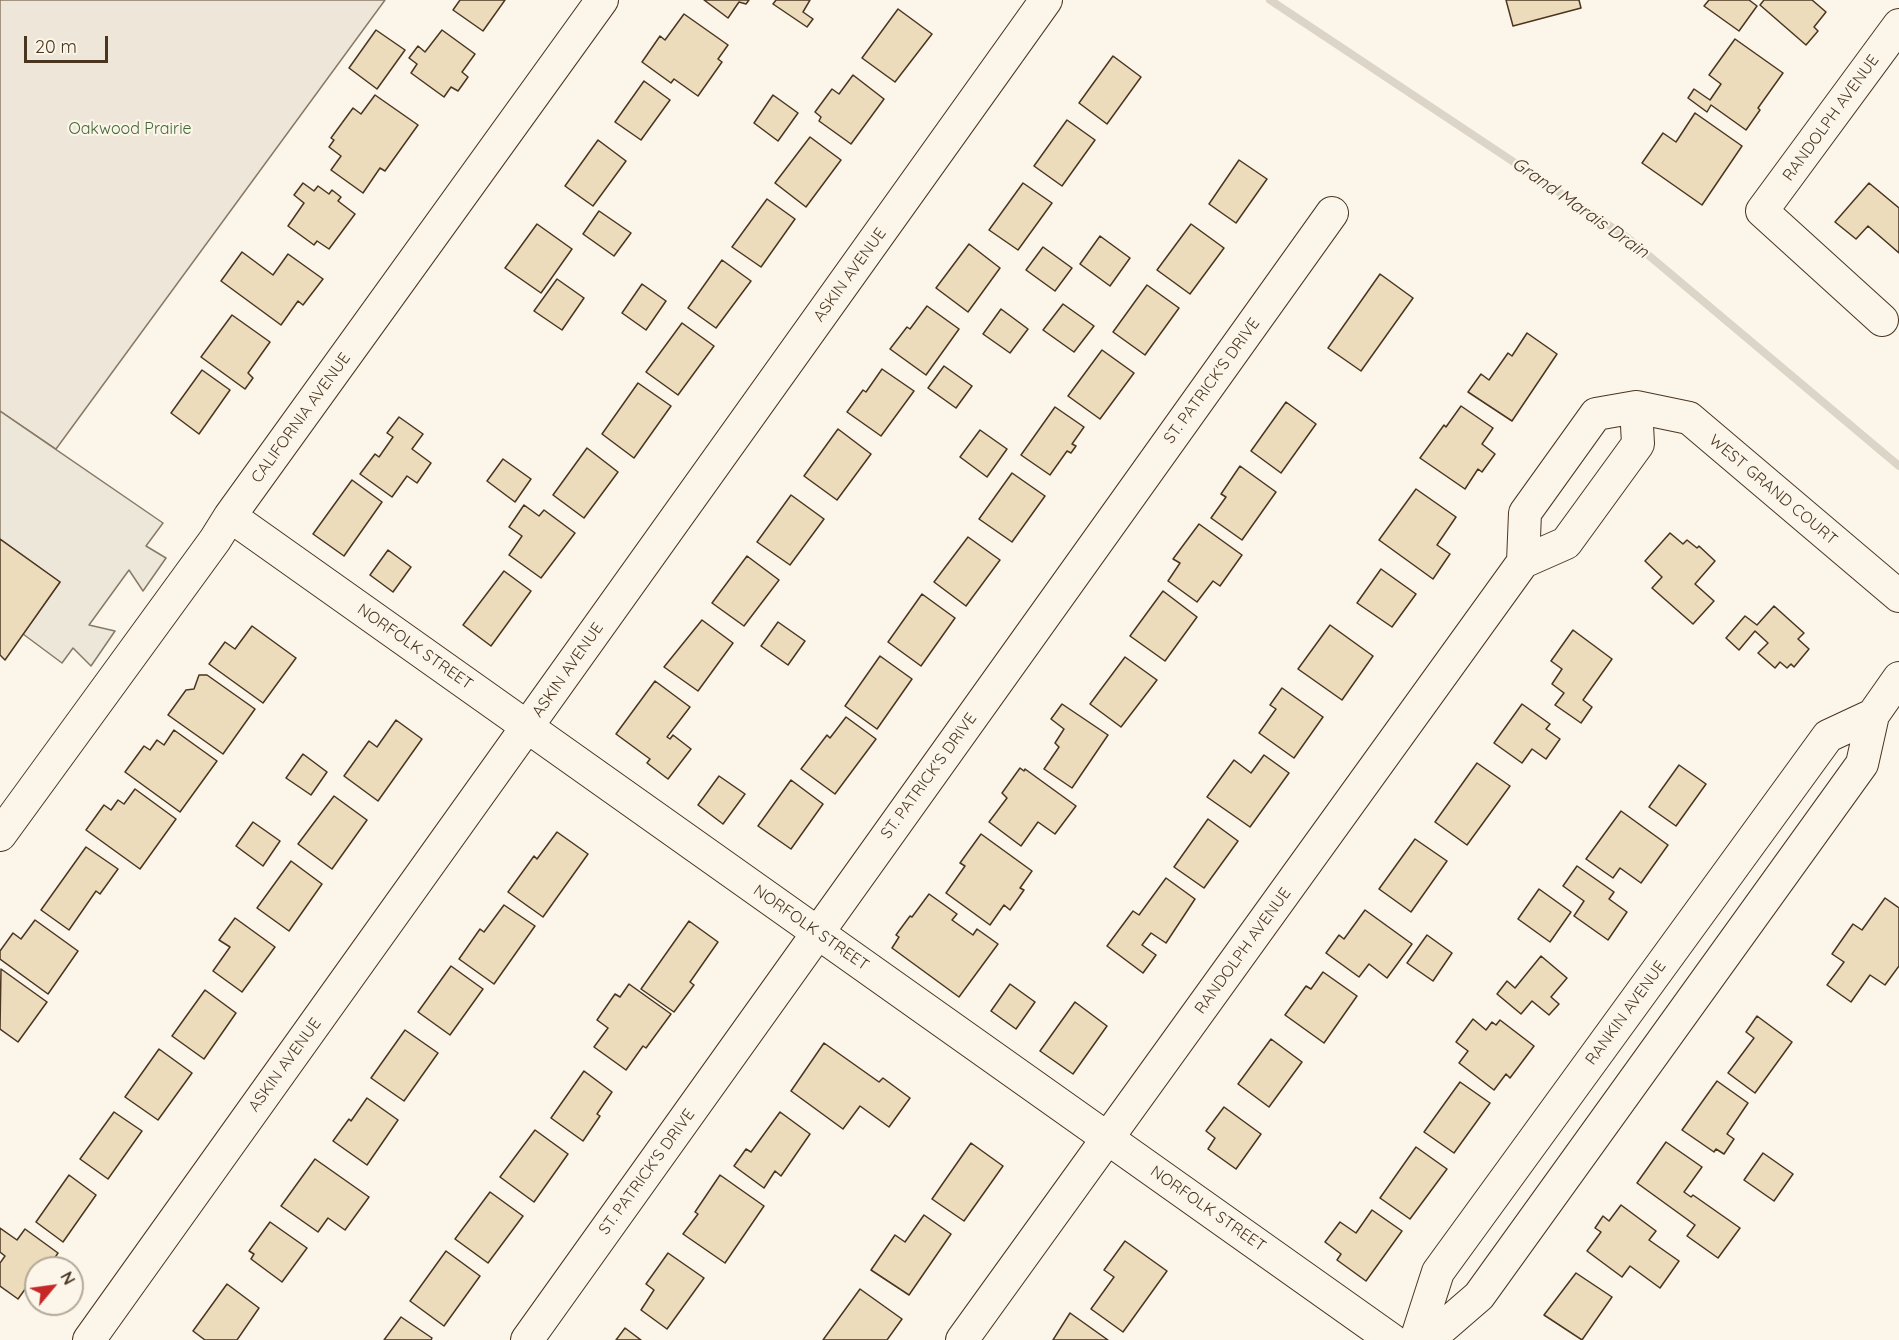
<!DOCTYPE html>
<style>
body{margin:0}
#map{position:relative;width:1899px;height:1340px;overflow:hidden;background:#fbf6e9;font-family:Quicksand,sans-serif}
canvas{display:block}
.north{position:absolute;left:24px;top:1256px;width:60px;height:60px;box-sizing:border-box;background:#fbf6e9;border:2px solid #b4a999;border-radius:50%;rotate:61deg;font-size:16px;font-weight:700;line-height:24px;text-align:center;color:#4a3520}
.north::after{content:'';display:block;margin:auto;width:21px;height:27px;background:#c62828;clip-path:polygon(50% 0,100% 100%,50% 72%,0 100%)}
.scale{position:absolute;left:24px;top:36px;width:84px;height:27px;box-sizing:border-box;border:3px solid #4a3520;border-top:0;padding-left:8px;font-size:18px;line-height:21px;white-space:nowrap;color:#4a3520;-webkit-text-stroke:4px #fbf6e9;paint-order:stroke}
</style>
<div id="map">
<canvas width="1899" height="1340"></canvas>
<div class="north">N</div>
<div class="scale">20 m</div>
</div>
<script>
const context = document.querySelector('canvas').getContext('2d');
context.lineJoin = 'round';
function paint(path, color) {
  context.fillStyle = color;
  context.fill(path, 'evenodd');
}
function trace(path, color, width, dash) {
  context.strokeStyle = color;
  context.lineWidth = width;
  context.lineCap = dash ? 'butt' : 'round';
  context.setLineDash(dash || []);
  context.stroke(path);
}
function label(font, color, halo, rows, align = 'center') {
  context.font = font + ' Quicksand,sans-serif';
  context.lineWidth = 4.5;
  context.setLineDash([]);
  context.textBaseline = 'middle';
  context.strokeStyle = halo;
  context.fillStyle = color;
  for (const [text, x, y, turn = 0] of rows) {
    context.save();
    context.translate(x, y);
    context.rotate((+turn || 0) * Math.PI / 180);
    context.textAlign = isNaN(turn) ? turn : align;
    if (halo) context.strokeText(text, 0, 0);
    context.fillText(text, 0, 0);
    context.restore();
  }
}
const green = new Path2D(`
 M0,0H385L56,449L0,411Z`);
paint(green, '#ede6d9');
trace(green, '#887966', 1.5);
const parking = new Path2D(`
 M0,411L163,523L146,546L166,558L143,591L129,570L89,625L115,631L91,666L73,648L62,663L23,634L60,582L0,539Z`);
paint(parking, '#ede7d9');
trace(parking, '#887966', 1.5);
trace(new Path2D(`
 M1270,0L1628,238L1899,466`), '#dcd4c6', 8);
const building = new Path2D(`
 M460,0H505L483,31L453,10Z
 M704,0H749L746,4L739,2L728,18Z
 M776,0H810L803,12L813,19L807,27L773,4Z
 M1506,0H1579L1581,8L1513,26Z
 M1709,0H1749L1757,6L1739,31L1704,6Z
 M1764,0H1812L1826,12L1814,27L1818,31L1806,45L1760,5Z
 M898,9L932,34L895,82L862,58Z
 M684,14L728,45L718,59L722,62L698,96L674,79L671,83L642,62L660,36L665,40Z
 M376,30L405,50L377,89L349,68Z
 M442,30L475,54L462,72L468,77L458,91L451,87L444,97L411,73L417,64L409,58L418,46L425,52Z
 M1735,39L1783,73L1758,108L1760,110L1746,130L1711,105L1707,112L1688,98L1694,89L1710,100L1721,84L1709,75Z
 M1113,56L1141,77L1107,124L1079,103Z
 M853,75L884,99L851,144L819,121L821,117L815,112L832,89L839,94Z
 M644,81L670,100L641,140L615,122Z
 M375,95L418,125L385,171L380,168L363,193L331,170L341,156L329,147L334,140L331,138L353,108L361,114Z
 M773,95L798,113L778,141L754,123Z
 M1695,113L1742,146L1702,205L1642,163L1663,133L1676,142Z
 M1067,120L1095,140L1062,186L1034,166Z
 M810,137L841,160L806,207L775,183Z
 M598,140L626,161L593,206L565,186Z
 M1239,160L1267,179L1236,223L1209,204Z
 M303,183L314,191L318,186L329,194L332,190L341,197L338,201L355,214L329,249L317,241L314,245L288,226L304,203L294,195Z
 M1023,183L1052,203L1018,250L989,230Z
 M1869,183L1899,208V253L1868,226L1856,239L1835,222Z
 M767,199L795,219L761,267L732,247Z
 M599,211L631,233L614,256L583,234Z
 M537,224L572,249L541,293L505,268Z
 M1191,224L1224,248L1190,294L1157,270Z
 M1100,236L1130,258L1110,286L1080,264Z
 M969,244L1000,268L968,312L936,288Z
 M1043,247L1072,268L1055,291L1026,270Z
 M242,252L273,275L288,254L323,279L303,305L298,301L281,325L221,281Z
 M722,260L751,281L716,328L688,308Z
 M1380,274L1413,298L1361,371L1328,348Z
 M557,279L584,298L562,330L534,311Z
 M642,284L666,301L646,330L622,313Z
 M1147,285L1179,308L1145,355L1113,332Z
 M1063,304L1094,326L1074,352L1043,330Z
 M927,306L959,329L926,375L890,349L907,327L910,329Z
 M1001,309L1028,329L1010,353L983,334Z
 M232,315L270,342L248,373L253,378L245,389L201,357Z
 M682,323L714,346L678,395L646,372Z
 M1527,333L1557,354L1512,421L1468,392L1481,374L1489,380L1508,353L1512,356Z
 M1102,350L1134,373L1100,419L1068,396Z
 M944,366L972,386L956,408L928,388Z
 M882,369L914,391L881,436L847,412L863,390L866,392Z
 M202,370L230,390L199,434L171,413Z
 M638,383L671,406L634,458L602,434Z
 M1286,402L1316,424L1281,473L1251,451Z
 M1461,406L1493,428L1482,444L1495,454L1482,472L1478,469L1465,489L1420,458L1444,425L1446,427Z
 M1055,407L1084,427L1072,444L1076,446L1071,453L1067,451L1050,475L1021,455Z
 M399,417L423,434L412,449L431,463L417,483L407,476L392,497L360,474L375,454L379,457L393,437L387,433Z
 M838,429L871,454L837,500L804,476Z
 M980,430L1007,449L987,477L960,457Z
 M587,448L618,472L584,518L553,495Z
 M503,459L531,479L515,502L487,481Z
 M1240,466L1276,492L1242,540L1211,518L1226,497L1221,494Z
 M1012,473L1045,496L1012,542L979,519Z
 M352,480L382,502L344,556L313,534Z
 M1416,489L1456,517L1437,545L1450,554L1433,579L1379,540Z
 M791,495L824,519L790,565L757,542Z
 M524,505L539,516L544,510L575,533L541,578L509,555L522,536L509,527Z
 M1199,524L1242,555L1220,586L1213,581L1197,602L1168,581L1180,563L1173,559Z
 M1670,533L1683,544L1687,540L1697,548L1699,546L1715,561L1695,584L1714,601L1693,624L1652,588L1662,577L1645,561Z
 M968,537L1000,560L966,606L934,582Z
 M0,539L60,582L5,660L0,655Z
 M388,550L411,567L393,592L370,575Z
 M747,556L779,580L744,626L712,603Z
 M1381,569L1416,594L1392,627L1357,603Z
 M504,571L531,591L491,646L463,625Z
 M1163,591L1197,617L1165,661L1130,636Z
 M922,594L955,618L921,666L888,642Z
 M1774,606L1804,633L1798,639L1809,649L1794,667L1791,664L1787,668L1780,662L1775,668L1758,653L1768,643L1755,631L1739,650L1726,638L1745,616L1757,625Z
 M702,620L733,643L698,691L664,667Z
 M778,622L805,641L788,665L761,646Z
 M1330,625L1373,656L1342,700L1298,669Z
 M252,626L296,658L263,703L209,664L225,642L235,649Z
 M1573,630L1612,659L1583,700L1592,707L1581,723L1555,705L1564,693L1552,684L1562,669L1551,661Z
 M880,656L912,679L877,729L845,706Z
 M1125,657L1157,680L1121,727L1090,704Z
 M199,675H207L255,709L223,754L168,715L186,690L194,689Z
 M655,681L690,707L667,737L670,739L673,735L691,749L668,779L647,763L650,759L616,734Z
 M1282,688L1323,717L1294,758L1259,733L1276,709L1270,705Z
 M1062,704L1108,735L1072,788L1044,769L1059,747L1055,743L1064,729L1051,719Z
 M1522,704L1550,724L1546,729L1560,739L1546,759L1532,749L1522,763L1494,743Z
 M846,717L876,739L835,794L801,769L827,735L830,738Z
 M396,720L422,739L378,801L344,776L369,741L377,747Z
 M174,730L217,761L180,812L125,772L144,746L150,750L157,740L164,745Z
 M303,754L327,772L311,795L286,778Z
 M1264,755L1289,773L1250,827L1207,797L1234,760L1251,773Z
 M1477,763L1510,786L1467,845L1435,822Z
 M1679,765L1706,784L1676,826L1649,807Z
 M1020,768L1024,771L1025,769L1076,806L1055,834L1038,822L1021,846L989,822L1007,798L1002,793Z
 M719,776L745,794L723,824L698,805Z
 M791,780L823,804L791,849L758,826Z
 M135,789L176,819L140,869L86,830L104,805L111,810L118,800L124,804Z
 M334,796L367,820L332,869L298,844Z
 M1621,811L1668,845L1641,883L1620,868L1613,878L1586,859Z
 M1208,819L1238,841L1204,888L1174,867Z
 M253,822L280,841L263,866L236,846Z
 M557,832L588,854L543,917L508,892L534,856L537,859Z
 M981,834L1032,871L1020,888L1024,890L1010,910L1004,905L990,925L946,893L965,866L960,863Z
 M1415,839L1447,861L1411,912L1379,889Z
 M86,847L118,869L100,894L96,891L69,930L41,910Z
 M291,861L322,884L289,931L257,908Z
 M1577,866L1614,892L1609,899L1627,912L1608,940L1574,916L1584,901L1563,886Z
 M1166,878L1195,899L1166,943L1151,933L1142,945L1156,955L1143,973L1107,946L1133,911L1139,915Z
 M1539,889L1571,912L1550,942L1518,919Z
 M929,894L957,914L952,920L973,935L977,929L998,944L959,997L892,948L899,937L896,935L910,916L912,917Z
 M1885,898L1899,908V966L1885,985L1870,975L1851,1002L1827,985L1844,962L1832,954L1853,924L1862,930Z
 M504,905L535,926L494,984L459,959L480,929L484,932Z
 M1365,910L1412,944L1387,978L1369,964L1359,977L1326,953L1339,935L1344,939Z
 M235,918L275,947L242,992L213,971L230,947L219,940Z
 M35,920L78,951L48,994L0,959V951L13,933L21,939Z
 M689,921L718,942L690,982L694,985L674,1012L641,989Z
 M1427,935L1452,953L1433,981L1407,963Z
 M1541,956L1567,978L1551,997L1559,1004L1549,1015L1532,1001L1521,1014L1497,994L1507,981L1515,988Z
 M451,966L483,989L450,1035L418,1012Z
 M1,969L47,1002L18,1042L0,1029Z
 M1323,972L1357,996L1324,1043L1285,1015L1306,986L1311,989Z
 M629,984L671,1014L646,1048L643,1046L626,1070L594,1047L608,1028L597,1020L615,994L620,997Z
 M1010,984L1035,1002L1016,1029L991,1011Z
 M205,990L236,1013L204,1059L172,1036Z
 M1075,1002L1107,1026L1073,1074L1040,1051Z
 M1757,1016L1792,1042L1755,1093L1728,1073L1754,1038L1746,1032Z
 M1473,1019L1486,1030L1492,1022L1496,1025L1500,1020L1534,1046L1510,1078L1506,1074L1494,1090L1459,1063L1468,1051L1456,1042Z
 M405,1030L438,1053L404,1101L371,1078Z
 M1271,1039L1302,1062L1269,1107L1238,1084Z
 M824,1043L879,1082L883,1078L910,1098L889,1127L860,1106L843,1129L791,1091Z
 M159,1049L192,1073L158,1120L125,1097Z
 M584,1071L612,1092L597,1114L600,1116L583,1141L551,1118Z
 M1717,1081L1748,1103L1727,1134L1734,1139L1724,1154L1716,1149L1714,1152L1682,1130Z
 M1460,1082L1490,1103L1454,1153L1424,1132Z
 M367,1098L398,1120L367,1165L333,1141L349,1119L351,1121Z
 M1224,1107L1261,1134L1236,1169L1208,1149L1215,1138L1206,1131Z
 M114,1112L142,1131L108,1179L80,1159Z
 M780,1112L810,1134L781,1176L775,1171L764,1188L734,1166L746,1149L751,1152Z
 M535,1130L568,1154L534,1202L500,1177Z
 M1666,1142L1702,1167L1684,1192L1691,1197L1693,1195L1740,1228L1718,1258L1687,1236L1695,1225L1637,1183Z
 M971,1143L1003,1166L964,1221L932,1199Z
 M1416,1147L1447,1169L1410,1219L1380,1198Z
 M1763,1153L1793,1174L1774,1201L1744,1180Z
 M315,1159L369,1197L345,1230L328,1218L318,1232L281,1206Z
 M69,1175L96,1195L63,1242L36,1222Z
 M720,1175L764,1206L725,1263L683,1234L698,1214L695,1212Z
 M490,1192L523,1216L488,1263L455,1239Z
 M1621,1205L1656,1231L1649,1240L1679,1261L1660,1288L1630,1266L1622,1277L1587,1251L1601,1232L1595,1228L1603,1216L1609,1221Z
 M1372,1210L1402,1231L1366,1281L1337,1260L1341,1254L1325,1242L1340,1222L1356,1233Z
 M924,1215L951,1234L909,1295L871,1270L895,1235L905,1242Z
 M270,1222L307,1248L282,1282L251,1259L254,1254L249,1251Z
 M0,1228L17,1240L25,1229L58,1253L48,1268H36V1274L18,1299L0,1286V1263L5,1256L0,1252Z
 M1125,1241L1167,1271L1123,1332L1091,1309L1114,1277L1104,1270Z
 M446,1251L480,1276L444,1326L410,1301Z
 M668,1253L704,1278L667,1329L641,1310L654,1290L646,1284Z
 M1576,1273L1612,1297L1582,1340L1544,1315Z
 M227,1284L259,1308L237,1340H205L193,1331Z
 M860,1289L902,1319L887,1340H823Z
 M1070,1313L1108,1340H1053Z
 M401,1317L432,1338L431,1340H384Z
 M625,1328L641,1340H616Z`);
paint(building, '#ecdcbc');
trace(building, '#4a3520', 1.5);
const minor = new Path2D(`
 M1882,320L1762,211L1899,25
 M230,516L1392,1340
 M1523,562L1525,513L1596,414L1636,407L1689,418L1899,596
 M0,835L215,540L230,516L602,0
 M89,1340L1046,0
 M527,1340L1332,213
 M962,1340L1523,562L1566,543L1638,444L1636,407
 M1416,1340L1438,1272L1828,736L1873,715
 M1428,1340L1479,1296L1862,764L1873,715L1899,678`);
trace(minor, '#4a3520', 34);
trace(minor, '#fbf6e9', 32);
label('16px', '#4a3520', '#fbf6e9', [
 ["RANDOLPH AVENUE",1831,118,-54],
 ["ASKIN AVENUE",850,275,-54],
 ["ST. PATRICK'S DRIVE",1212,381,-54],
 ["CALIFORNIA AVENUE",301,418,-54],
 ["WEST GRAND COURT",1773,490,40],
 ["NORFOLK STREET",415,647,35],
 ["ASKIN AVENUE",568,670,-55],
 ["ST. PATRICK'S DRIVE",929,776,-54],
 ["NORFOLK STREET",811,928,35],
 ["RANDOLPH AVENUE",1243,951,-54],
 ["RANKIN AVENUE",1626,1013,-54],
 ["ASKIN AVENUE",285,1065,-54],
 ["ST. PATRICK'S DRIVE",647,1172,-54],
 ["NORFOLK STREET",1208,1209,35]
]);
label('16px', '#436837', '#fbf6e9', [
 ["Oakwood Prairie",130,129]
]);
label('italic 18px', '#4a3520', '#fbf6e9', [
 ["Grand Marais Drain",1580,208,35]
]);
</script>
